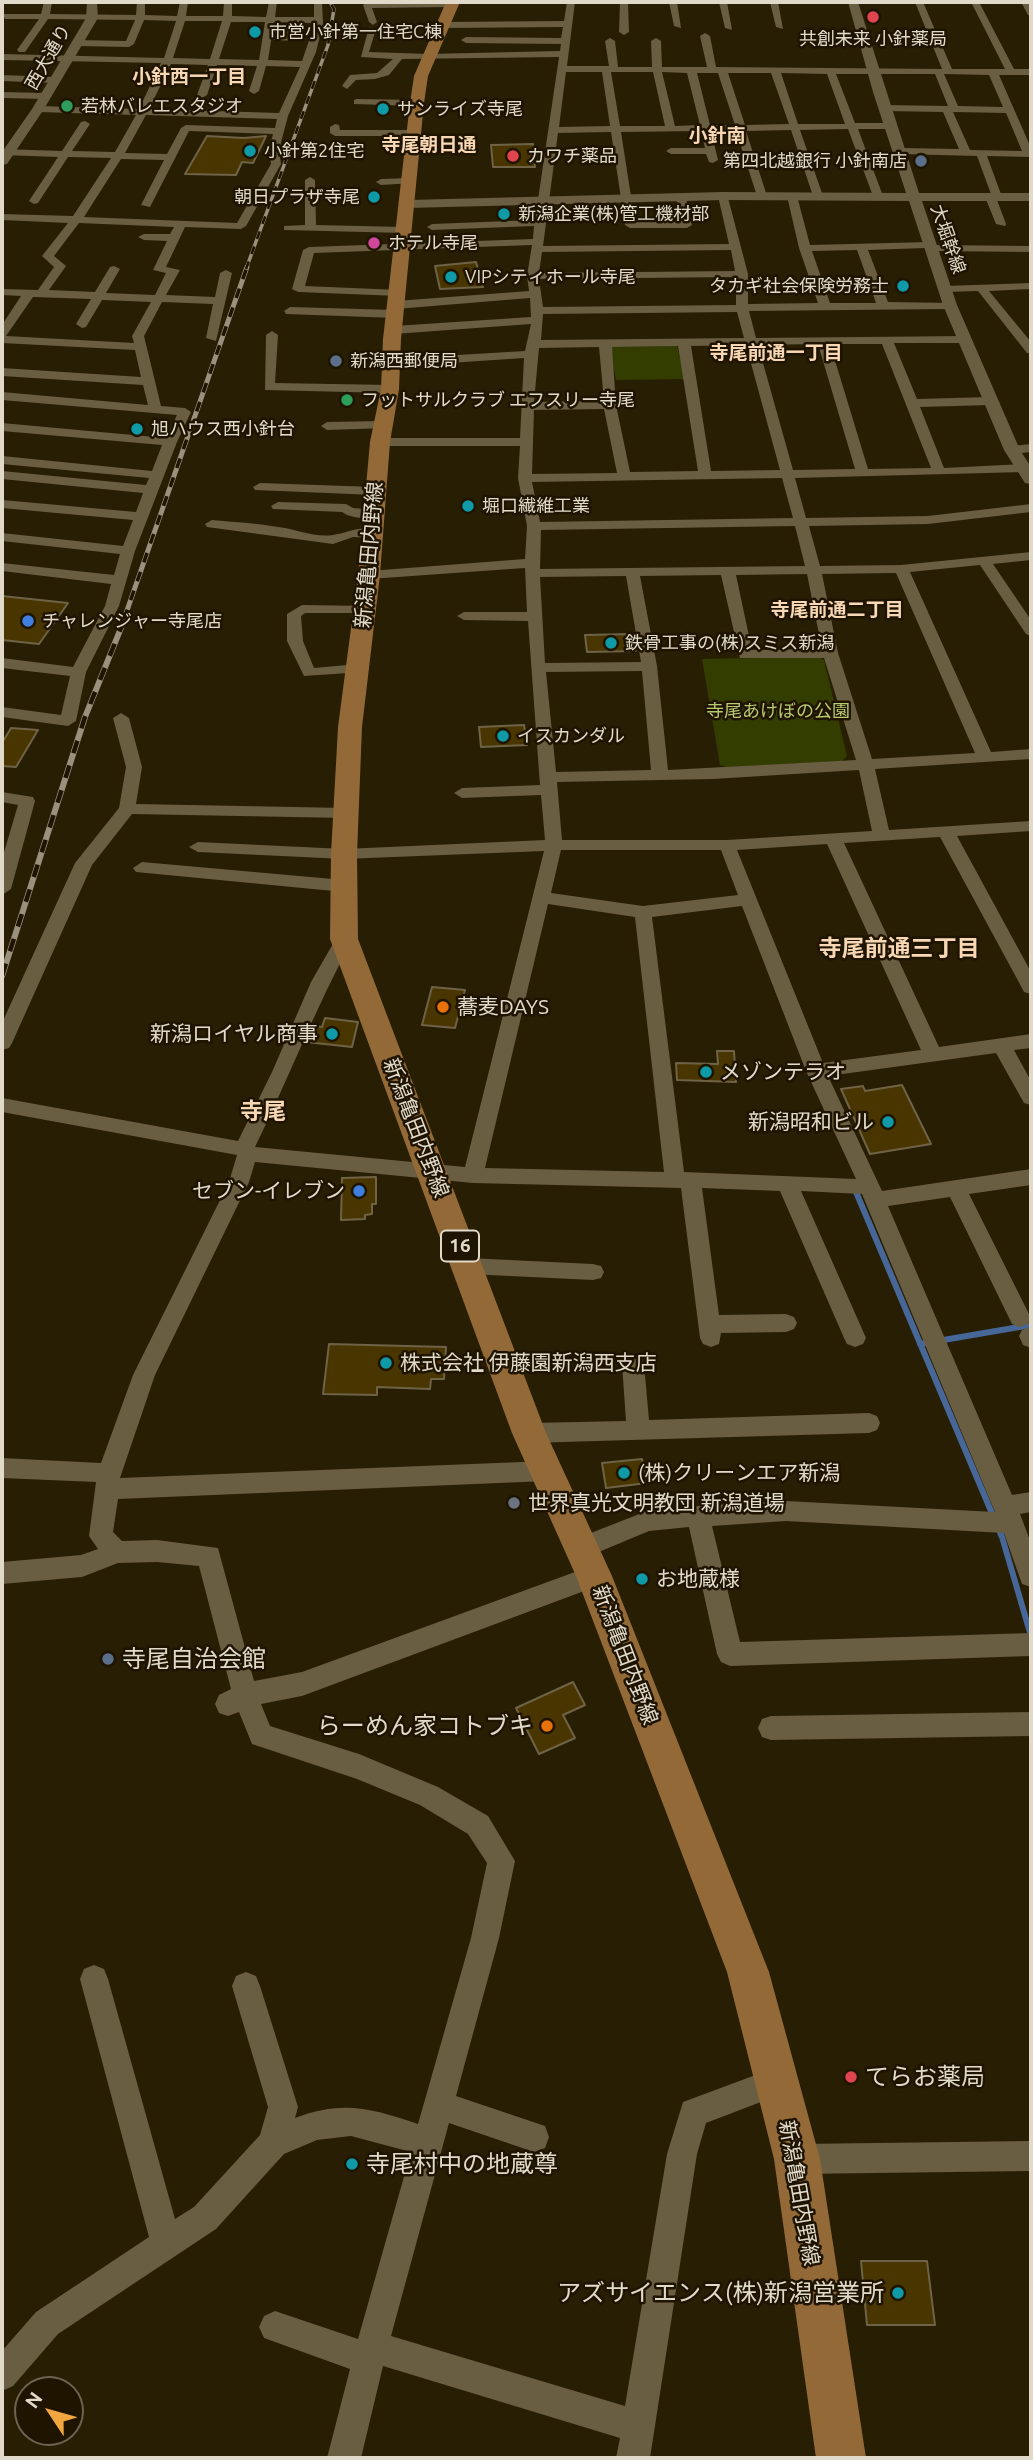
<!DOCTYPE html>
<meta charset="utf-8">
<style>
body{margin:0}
#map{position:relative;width:1033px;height:2460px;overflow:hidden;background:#281e04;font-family:Ubuntu,sans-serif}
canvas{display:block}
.frame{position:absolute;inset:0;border:4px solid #e1dacb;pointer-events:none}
.north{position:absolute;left:14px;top:2376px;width:70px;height:70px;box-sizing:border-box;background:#1f1400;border:2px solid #6d6351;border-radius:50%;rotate:306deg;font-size:19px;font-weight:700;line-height:28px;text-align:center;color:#e1dacb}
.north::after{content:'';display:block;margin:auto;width:24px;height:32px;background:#f1a640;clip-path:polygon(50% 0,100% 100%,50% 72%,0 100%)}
</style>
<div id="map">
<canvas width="1033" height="2460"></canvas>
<div class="frame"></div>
<div class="north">N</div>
</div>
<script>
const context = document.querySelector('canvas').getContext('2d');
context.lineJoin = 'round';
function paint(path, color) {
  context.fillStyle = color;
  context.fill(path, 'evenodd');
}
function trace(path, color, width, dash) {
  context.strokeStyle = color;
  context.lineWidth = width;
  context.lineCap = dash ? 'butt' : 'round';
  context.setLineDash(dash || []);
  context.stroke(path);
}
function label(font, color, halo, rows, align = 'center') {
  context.font = font + ' Ubuntu,"Noto Sans JP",sans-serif';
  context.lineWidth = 5;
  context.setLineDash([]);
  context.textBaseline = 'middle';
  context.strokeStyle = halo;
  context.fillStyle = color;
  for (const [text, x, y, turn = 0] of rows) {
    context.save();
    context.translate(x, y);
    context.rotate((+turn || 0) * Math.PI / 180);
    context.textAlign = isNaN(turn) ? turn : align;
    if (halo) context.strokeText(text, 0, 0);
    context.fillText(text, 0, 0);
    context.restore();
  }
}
paint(new Path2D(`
 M677,346L685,379L616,380L610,347Z
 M818,657L824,660L847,756L842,761L727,767L720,765L702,659Z`), '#343d00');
trace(new Path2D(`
 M856,1192L1002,1537L1031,1636
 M920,1344L1031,1325`), '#466797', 6);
const building = new Path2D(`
 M276,25H300L298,40L274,39Z
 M207,136L244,138L266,136L253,163L242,162L236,175L185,174Z
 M533,144L535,167H493L491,145Z
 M476,262L483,287L440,289L435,266Z
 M2,596L68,603L39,644L2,640Z
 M633,634L636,651L587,652L585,635Z
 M524,725L527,745L481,747L479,727Z
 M11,728L38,730L16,767L2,766V743Z
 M432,987L465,990L455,1028L422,1025Z
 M325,1018L358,1022L352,1047L306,1042L313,1026L322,1027Z
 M717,1051H734L736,1082L677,1080L676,1063L718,1064Z
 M902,1085L931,1144L870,1154L841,1089L863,1086L865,1091Z
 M376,1177V1204H372V1214L365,1215V1219L341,1220L342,1178Z
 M329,1344L446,1347L444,1379H431L430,1389L377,1387V1395L323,1394Z
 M642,1459L647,1483L606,1488L602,1463Z
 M573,1682L585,1705L563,1715L575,1738L539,1754L516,1708Z
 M861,2261H927L935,2325H867Z`);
paint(building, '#483500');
trace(building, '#6f6347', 2);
paint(new Path2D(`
 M44,2H52L50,14L136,15L137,2H145V15L177,16L180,2H188L186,16H223L224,2H232V16L266,17L269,2H277L275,17H314V2H322L323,23L316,52L288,116L279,150L281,164L246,226L241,229L185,227L166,267L180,270L166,295L215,297L220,273L226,270L232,273L216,341L206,338L213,304L162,302L144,336L161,406L185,408L191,412L177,442L135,551L119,606L86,672L76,721L68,726L2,717V707L61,715L70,676L2,668V658L73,667L105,606L111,584L2,571V563L114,575L120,554L2,541V533L123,546L133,520L2,508V500L136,512L143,493L2,479V471L146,485L149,478L2,464V456L152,471L162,445L2,431V423L166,438L177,415L2,400V392L148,405L143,385L2,376V368L141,377L135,350L2,343V325L21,296L2,295V289L38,290L54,267L42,256L68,223L2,220V214L73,216L111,158L68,157L38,203L34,204L29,201L58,157L2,155V149L62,151L81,122L85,121L90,124L72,151L115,152L136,115L38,112L33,109L38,106L139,109L161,63L2,60V54L164,58L176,21L144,20L134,44L129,47L76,46L71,43L76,40L126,41L135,20L48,19L25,52H19L17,50L39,19H5L2,14H41ZM185,21H222L210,59L173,58ZM231,22H265L259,60L219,59ZM274,22L315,23L302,61L268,60ZM171,64L208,65L197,95L202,98L207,95L217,65L257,66L249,91L254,94L259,91L266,66L300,67L279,113L149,109ZM146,115L277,119L275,128L186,125L181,128L167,154L125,153ZM189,131L273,134L269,150L271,164L237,223L84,217L121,159L164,160L141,205L150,207ZM79,223L174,227L170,234H144L138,237L144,240L167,241L153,270L166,273L155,295L106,293L120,269L114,266L110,267L95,292L49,290L66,266L54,256ZM33,297L91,299L76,324L82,328L86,327L102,300L151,302L132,336L134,343L6,336Z
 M454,2L456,4L452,7L372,8L377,22L373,25L369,22L363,5L367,2Z
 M567,2H575L567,66H609L605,41L610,38L615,41L618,67H652L651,41L656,38L661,41L662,67H707L700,36L705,33L710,36L716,67L942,69L915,2H923L952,69H1005L971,2H979L1014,69H1031V75H999L1031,148V157L987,156L1002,197L997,200L1006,224L1005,226L996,224L985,197L991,194L977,156L901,154L896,151L901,148L959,149L943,112L884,111L879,108L884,105L948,106L935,74H836L855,123H890L895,126L890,129H858L883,196L882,198L873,196L848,129L800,130L823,196L818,199L813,196L791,130L746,131L767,196L762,199L757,196L736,131H711L718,160L713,163L709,162L706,154H671L666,151L671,148H705L701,131L621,132L635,222H681L676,198L681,195L686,198L692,225L687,228H630L625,225L611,132L558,133L543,246L729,244L718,196L727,194L748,274V304L818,303L799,248L787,196L792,193L797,196L810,245L929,242L934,245L1031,246V252L930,251L925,248L868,250L888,302L954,303V307L950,309L749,311L756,338L968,336L970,339L964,343H894L917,399L990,397L996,401L990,405L920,407L944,468L1024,464L1031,468L1024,472L795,478L806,518L928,516L1031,504V512L928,524L809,526L820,566L901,565L1031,552V560L993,564L1031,620V636L1026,634L980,565L910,572L991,752L1031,749V759L875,769L889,830L1031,821V831L957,836L1031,972V994L1024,992L1022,988L940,837L844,843L939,1047L1031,1034V1048L1014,1050L1031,1081V1105L1024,1103L996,1053L828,1076L882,1191L1031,1169V1185L969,1194L1031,1318L1028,1324L1020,1327L1012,1324L950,1197L888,1206L1012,1495L1031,1492V1512L1020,1514L1031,1543V1587L1022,1584L1004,1533L786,1521L712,1526L740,1642L1031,1633V1656L730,1666L721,1662L717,1654L689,1527L649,1531L582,1559L573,1556L570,1548L573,1540L647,1511L698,1506L786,1501L995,1512L862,1194L801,1191L866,1338L863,1344L855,1347L847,1344L844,1338L780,1191L702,1188L719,1315L786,1314L794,1317L797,1323L794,1329L786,1332L721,1333L719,1344L711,1347L703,1344L700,1338L681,1188L473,1183L255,1162L249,1182L155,1375L120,1478L547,1461L555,1464L559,1471L555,1478L547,1481L118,1499L113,1532L122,1541L157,1540L218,1548L254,1681L302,1672L594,1565L603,1568L606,1576L603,1584L302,1696L261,1704L270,1726L359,1754L438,1787L488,1816L515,1861L499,1938L456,2096L545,2126L549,2137L545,2148L534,2152L449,2123L391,2336L625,2406L667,2154L683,2102L777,2067L787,2072L792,2082L787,2092L706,2123L697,2154L650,2458H616L620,2438L383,2366L361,2458H327L350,2369L264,2338L259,2327L264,2316L275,2311L358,2339L411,2152L351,2136L317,2140L284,2154L216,2229L58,2334L13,2386L2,2391V2351L36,2312L149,2237L80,1979L84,1969L94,1965L104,1969L108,1979L175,2219L194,2207L260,2135L268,2107L232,1986L236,1976L246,1972L256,1976L260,1986L298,2107L295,2118C343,2100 371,2108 418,2124L471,1938L487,1863L468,1834L420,1805L357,1779L252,1744L239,1712L228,1716L219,1713L215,1704L219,1695L231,1689L199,1566L157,1562L118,1563L82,1577L2,1584V1562L81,1555L98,1549L89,1536L96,1482L2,1478V1458L101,1463L133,1375L229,1182L237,1155L2,1112V1098L238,1141L272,1072L311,982L338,935L344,933L353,939C316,1006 289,1078 255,1147L465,1167L544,851L344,859L198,852L189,847L198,842L344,849L545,840L541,795L462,798L454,793L462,788L540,785L528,621L464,620L457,616L464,612H527L525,568L369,579L362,575L369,571L525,559L527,526L518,478L520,446H380L373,442L380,438H520L524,358L390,367L384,363L390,359L525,351L531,324L394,334L388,330L394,326L531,317L530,298L396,309L390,305L396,301L529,291L527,276L532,245L314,253L305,286L399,290L405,293L399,296L298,292L292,289L303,250L309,247L533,239L534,226L432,230L427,227L432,224L535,220L559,57L402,59L389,75L375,79L356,80L347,89L342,86L350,75L377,73L393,59L361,57L369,27L376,29L369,52L428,54L560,51L561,44L466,43L461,40L466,37L561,38L563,27L443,28L439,25L443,22L564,21ZM566,72H602L610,126L559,127ZM611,72H653L665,126H620ZM662,72L687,73L700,125L675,126ZM697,73H718L735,125H710ZM728,73H771L789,124L745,125ZM781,73L827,74L845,124H798ZM944,74L989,75L1003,107L958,106ZM953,112L1006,113L1022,151L970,150ZM731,250L735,271L539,273L542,252ZM857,250L876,303H830L812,251ZM736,277V305L543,307L539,279ZM737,312L744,338L541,340L543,314ZM818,344L855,469L793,470L758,345ZM830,344H882L931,468L868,469ZM746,345L780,470L711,471L691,346ZM678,346L698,471L630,472L616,405L612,347ZM599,347L604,401L534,402L539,348ZM604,409L617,473L532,474L534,410ZM782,478L793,518L540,522L532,482ZM795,526L805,566L540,569L541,530ZM896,573L975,753L872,759L838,653L822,574ZM807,574L822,649L752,650L736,575ZM721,575L740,658H824L856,760L668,770L657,666L640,576ZM626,576L641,662L545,663L540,577ZM642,671L651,770L556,772L546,672ZM859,770L872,831L727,840H562L557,782L713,779ZM827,844L921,1050L823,1063L737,850ZM561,850H721L738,895L643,906L551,893ZM548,904L635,917L664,1172L485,1168ZM742,906L806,1071L856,1179L684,1172L652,917Z
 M620,2H628L629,32L624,35L619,32Z
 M669,2H677L681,28L674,26Z
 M719,2H727L732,30L725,28Z
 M770,2H778L783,29L776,27Z
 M1021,2H1029L1031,16L1028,15Z
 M2,75L55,77L60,80L55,83L2,81Z
 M2,92L46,93L51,96L46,99L2,98Z
 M357,99L417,100L422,103L417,106L354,104V100Z
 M335,124L339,125L340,130H414L419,133L414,136H335L330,133V127Z
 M310,177L315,180L316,225L405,227L411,230L405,233L284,230V226L305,225V180Z
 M409,178L413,179V183L381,185L376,182L381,179Z
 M1031,283V289L989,291L1031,342V354L1027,353L978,291L945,292L939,289L945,286Z
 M290,307L396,310L402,314L396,318L286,314L284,311Z
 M272,331L278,335L275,383L390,385L396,389L390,393L265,390L266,335Z
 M383,421L388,422V428L327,430L321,426L327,422Z
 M1031,444V452L1012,454L1005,450L1012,446Z
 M260,483L375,487L382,491L375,495L255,490L253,487Z
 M278,502L346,504L353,508L379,510L381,513C372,520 351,519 342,512L273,509L271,506Z
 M212,520C234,522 256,523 278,527C296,529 315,538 333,535C348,533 366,522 380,534L373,538L353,537L333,544L207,527L205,524Z
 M302,605L369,606L371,609L364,613H305L301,616L303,641L314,668L358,664L363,666L366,669L363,672L304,676L287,641V614Z
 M121,713L129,718L142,767L136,804L346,808L354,813L346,818L132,814L92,865L12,1043L9,1048L2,1050V1023L75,863L119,808L126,767L113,718Z
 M2,792L33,797L35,801L11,889L2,895V859L18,805L2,802Z
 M142,862L344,880L353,886L344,892L136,872L133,868Z
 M468,1258L593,1264L601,1266L604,1272L601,1278L593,1280L468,1274L460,1272L457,1266L460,1260Z
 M1030,1327L1031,1328V1348L1023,1345L1019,1336L1022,1330Z
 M633,1355L641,1358L644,1364L649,1420L869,1413L877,1416L880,1423L877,1430L869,1433L529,1443L521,1440L517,1433L521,1426L529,1423L626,1421L622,1364L625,1358Z
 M1031,1712V1736L771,1740L762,1737L758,1728L762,1719L771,1716Z
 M1031,2141V2171L797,2174L786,2170L782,2159L786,2148L797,2144Z`), '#695d42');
paint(new Path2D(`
 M87,2H97L98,18L44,109L7,164L2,165V152L32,109L86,18Z
 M848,2H858L919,193H1031V201H922L957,305L1020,450L1031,467V484L1025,483L1004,450L943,305L909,201L723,200L408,208L401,204L408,200L723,192L906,193L873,92Z`), '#695d42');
paint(new Path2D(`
 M446,2H460L428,76L424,103L401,339L399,389L390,442L380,575L362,727L357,854L358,939L546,1433L612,1576L769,1972L820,2159L866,2458H816L774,2159L727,1972L576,1576L512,1433L330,939L331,854L338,727L358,575L370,442L381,389L383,339L410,103L414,76Z`), '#936a37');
const railFar2 = new Path2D(`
 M246,269L328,45L334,9L330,2`);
const railFar1 = new Path2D(`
 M124,619L247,267`);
const rail = new Path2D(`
 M2,976L85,717L125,618`);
trace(railFar2, '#99917e', 3.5);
trace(railFar1, '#99917e', 5);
trace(rail, '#99917e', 6);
trace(railFar2, '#1f1400', 2.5, [8]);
trace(railFar1, '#1f1400', 3.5, [10]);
trace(rail, '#1f1400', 4.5, [13]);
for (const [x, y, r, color] of [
 [873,17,7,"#e0444e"],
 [255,32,7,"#0f9aa8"],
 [67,106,7,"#2e9e5b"],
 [383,109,7,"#0f9aa8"],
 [250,151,7,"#0f9aa8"],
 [513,156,7,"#e0444e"],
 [921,161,7,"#5c6f8a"],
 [374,197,7,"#0f9aa8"],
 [504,214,7,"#0f9aa8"],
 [374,243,7,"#d1479c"],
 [451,277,7,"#0f9aa8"],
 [903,286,7,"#0f9aa8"],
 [336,361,7,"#5c6f8a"],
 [347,400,7,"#2e9e5b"],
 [137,429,7,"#0f9aa8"],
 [468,506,7,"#0f9aa8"],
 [28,621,7,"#3f7fe0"],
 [611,643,7,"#0f9aa8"],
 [503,736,7,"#0f9aa8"],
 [443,1007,7,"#e8710a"],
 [332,1034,7,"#0f9aa8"],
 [706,1072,7,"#0f9aa8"],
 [888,1122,7,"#0f9aa8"],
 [359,1191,7,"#3f7fe0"],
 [386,1363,7,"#0f9aa8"],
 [624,1473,7,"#0f9aa8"],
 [514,1503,7,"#6b7280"],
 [642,1579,7,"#0f9aa8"],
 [108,1659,7,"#5c6f8a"],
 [547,1726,7,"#e8710a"],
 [851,2077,7,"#e0444e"],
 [352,2164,7,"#0f9aa8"],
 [898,2293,7,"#0f9aa8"]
]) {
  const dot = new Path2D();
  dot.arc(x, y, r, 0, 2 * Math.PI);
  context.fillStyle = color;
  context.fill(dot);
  trace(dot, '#1f1400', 2.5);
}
label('18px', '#e1dacb', '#1f1400', [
 ["市営小針第一住宅C棟",269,32],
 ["共創未来 小針薬局",873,39,"center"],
 ["若林バレエスタジオ",81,106],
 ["サンライズ寺尾",397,109],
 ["小針第2住宅",264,151],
 ["カワチ薬品",527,156],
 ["第四北越銀行 小針南店",907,161,"right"],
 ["朝日プラザ寺尾",360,197,"right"],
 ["新潟企業(株)管工機材部",518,214],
 ["ホテル寺尾",388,243],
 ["VIPシティホール寺尾",465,277],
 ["タカギ社会保険労務士",889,286,"right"],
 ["新潟西郵便局",350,361],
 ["フットサルクラブ エフスリー寺尾",361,400],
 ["旭ハウス西小針台",151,429],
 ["堀口繊維工業",482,506],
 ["チャレンジャー寺尾店",42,621],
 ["鉄骨工事の(株)スミス新潟",625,643],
 ["イスカンダル",517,736]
], 'left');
label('18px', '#e1dacb', '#1f1400', [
 ["西大通り",48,57,-60],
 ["大堀幹線",948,239,71]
]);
label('18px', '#b7ca70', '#1f1400', [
 ["寺尾あけぼの公園",778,711]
]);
label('bold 19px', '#f8d8b4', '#1f1400', [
 ["小針西一丁目",189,77],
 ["小針南",717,136],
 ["寺尾朝日通",429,145],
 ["寺尾前通一丁目",776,353],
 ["寺尾前通二丁目",837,610]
]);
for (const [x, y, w] of [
 [460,1246,38]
]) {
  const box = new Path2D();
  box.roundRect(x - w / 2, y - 15.5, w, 31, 5);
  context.fillStyle = '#1f1400';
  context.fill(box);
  trace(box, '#e1dacb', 2);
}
label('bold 19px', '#e1dacb', null, [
 ["16",460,1246]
]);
label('21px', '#e1dacb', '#1f1400', [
 ["新潟亀田内野線",369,555,-85],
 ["新潟亀田内野線",416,1128,69],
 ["新潟亀田内野線",625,1655,69],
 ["新潟亀田内野線",799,2193,80]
]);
label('21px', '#e1dacb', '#1f1400', [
 ["蕎麦DAYS",457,1007],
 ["新潟ロイヤル商事",318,1034,"right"],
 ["メゾンテラオ",720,1072],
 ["新潟昭和ビル",874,1122,"right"],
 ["セブン-イレブン",345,1191,"right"],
 ["株式会社 伊藤園新潟西支店",400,1363],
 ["(株)クリーンエア新潟",638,1473],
 ["世界真光文明教団 新潟道場",528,1503],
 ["お地蔵様",656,1579]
], 'left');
label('bold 23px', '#f8d8b4', '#1f1400', [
 ["寺尾前通三丁目",899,948],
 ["寺尾",263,1111]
]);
label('24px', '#e1dacb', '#1f1400', [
 ["寺尾自治会館",122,1659],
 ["らーめん家コトブキ",533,1726,"right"],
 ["てらお薬局",865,2077],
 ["寺尾村中の地蔵尊",366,2164],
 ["アズサイエンス(株)新潟営業所",884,2293,"right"]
], 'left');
</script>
